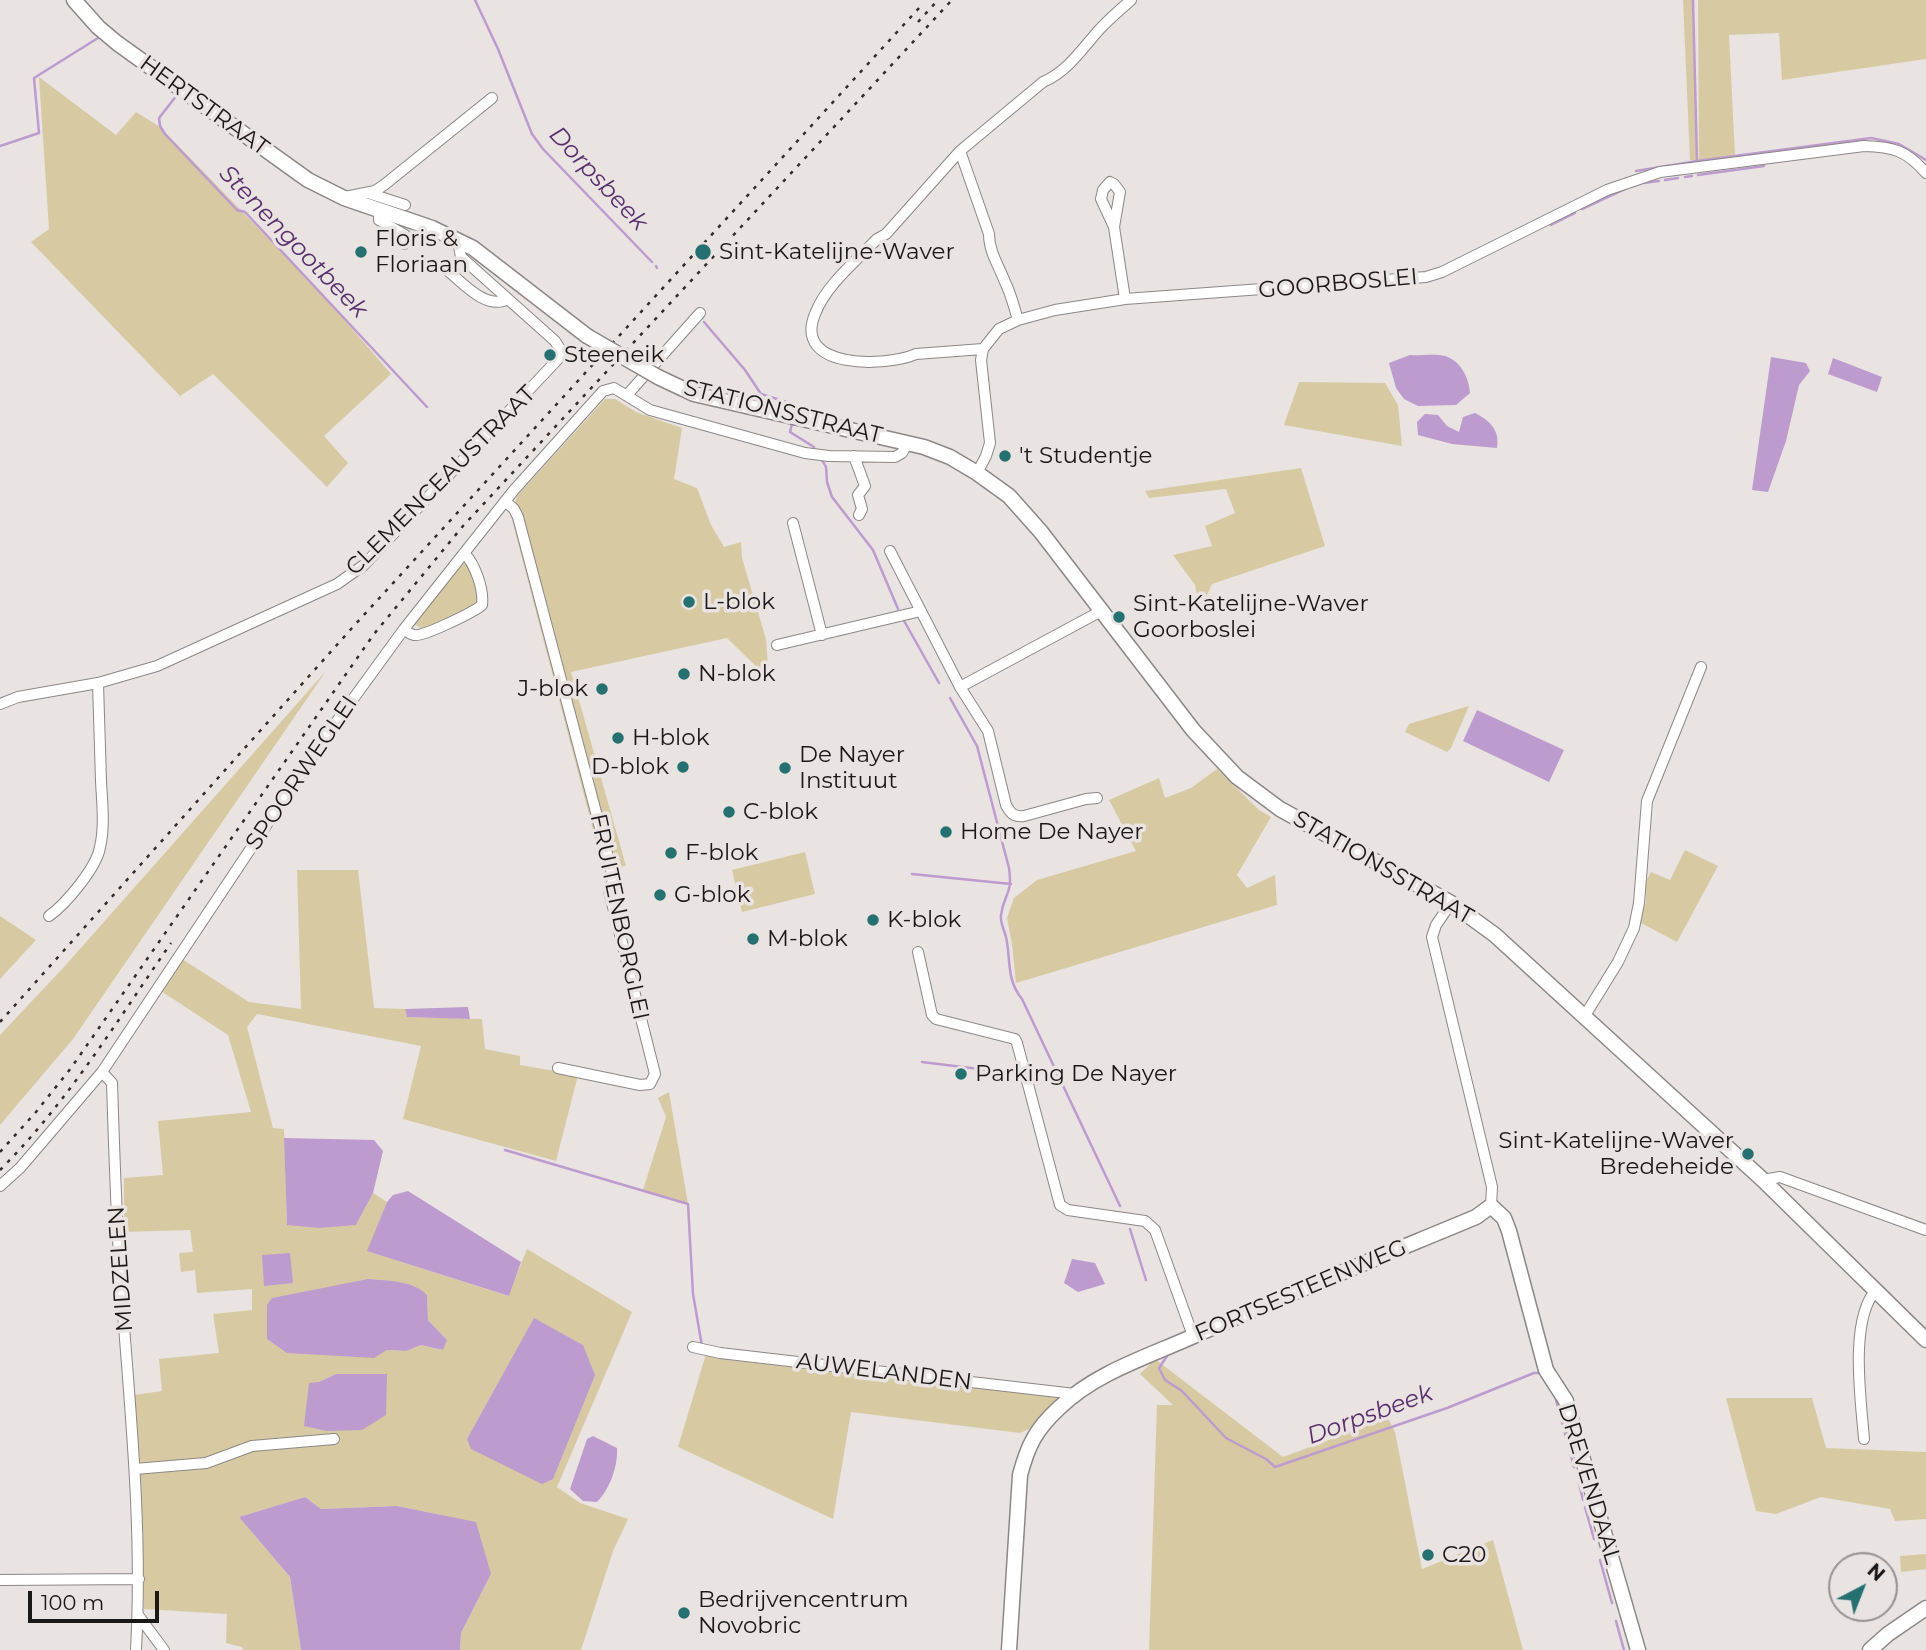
<!DOCTYPE html>
<style>
body{margin:0}
#map{position:relative;width:1926px;height:1650px;overflow:hidden;background:#e9e3e2;font-family:Montserrat,sans-serif}
canvas{display:block}
.north{position:absolute;left:1828px;top:1552px;width:70px;height:70px;box-sizing:border-box;background:#e9e3e2;border:2px solid #969291;border-radius:50%;rotate:42deg;font-size:19px;font-weight:700;line-height:28px;text-align:center;color:#1a1818}
.north::after{content:'';display:block;margin:auto;width:24px;height:32px;background:#257070;clip-path:polygon(50% 0,100% 100%,50% 72%,0 100%)}
.scale{position:absolute;left:28px;top:1591px;width:131px;height:32px;box-sizing:border-box;border:4px solid #1a1818;border-top:0;padding-left:9px;font-size:21px;line-height:24px;white-space:nowrap;color:#1a1818;-webkit-text-stroke:5px #e9e3e2;paint-order:stroke}
</style>
<div id="map">
<canvas width="1926" height="1650"></canvas>
<div class="north">N</div>
<div class="scale">100 m</div>
</div>
<script>
const context = document.querySelector('canvas').getContext('2d');
context.lineJoin = 'round';
function paint(path, color) {
  context.fillStyle = color;
  context.fill(path, 'evenodd');
}
function trace(path, color, width, dash) {
  context.strokeStyle = color;
  context.lineWidth = width;
  context.lineCap = dash ? 'butt' : 'round';
  context.setLineDash(dash || []);
  context.stroke(path);
}
function label(font, color, halo, rows, align = 'center') {
  context.font = font + ' Montserrat,sans-serif';
  context.lineWidth = 7;
  context.setLineDash([]);
  context.textBaseline = 'middle';
  context.strokeStyle = halo;
  context.fillStyle = color;
  for (const [text, x, y, turn = 0] of rows) {
    context.save();
    context.translate(x, y);
    context.rotate((+turn || 0) * Math.PI / 180);
    context.textAlign = isNaN(turn) ? turn : align;
    if (halo) context.strokeText(text, 0, 0);
    context.fillText(text, 0, 0);
    context.restore();
  }
}
paint(new Path2D(`
 M1683,0H1692L1697,160H1690Z
 M1698,0H1926V59L1782,80L1779,33L1729,35L1735,156L1699,160Z
 M39,77L116,135L136,112L160,127L323,295L391,374L324,436L348,463L327,487L213,374L180,396L31,242L49,229Z
 M1299,382L1385,383L1398,405L1402,446L1284,425Z
 M605,399H615L636,412L682,428L674,479L697,488L711,525L724,547L741,542L742,558L766,639L769,679L727,638L571,672L626,866L603,868L511,516L517,496Z
 M1301,468L1325,546L1212,584L1200,610L1195,585L1173,555L1212,546L1205,526L1235,513L1226,489L1149,498L1145,491Z
 M462,563L469,566L479,601L476,605L457,616H452L433,626L422,629L416,625L410,626Z
 M326,671L73,1039L0,1125V1035L64,967Z
 M1469,706L1451,748L1447,752L1405,732L1409,724Z
 M1217,769L1259,810L1271,817L1237,875L1247,888L1275,875L1277,905L1016,983L1012,944L1007,918L1014,898L1037,880L1136,851L1109,800L1159,778L1165,798L1191,788Z
 M1685,850L1718,866L1677,942L1639,922L1646,902V881L1651,872L1670,880Z
 M805,852L815,894L742,912L732,870Z
 M297,870H358L374,1008L405,1009L407,1017L482,1019L485,1049L520,1056V1065L578,1075L556,1161L403,1119L421,1046L257,1014L247,1027L273,1128L284,1129L287,1224L356,1225L373,1193L387,1202L368,1251L508,1296L527,1249L632,1312L557,1487L580,1503L628,1519L613,1551L581,1650H460L461,1633L491,1574L441,1515L397,1506L321,1509L305,1497L239,1517L290,1577L301,1650H243L242,1647L226,1643L227,1614L144,1609L141,1473L201,1469L208,1461L140,1465L134,1395L162,1391L159,1359L219,1353L213,1314L252,1310V1289L197,1293L195,1270L181,1272L179,1253L193,1252L190,1230L124,1232V1178L163,1175L158,1121L251,1112L228,1035L161,991L182,959L249,1002L301,1009ZM427,1295L428,1320L447,1340L442,1350L421,1345L406,1351L387,1350ZM534,1319L583,1345L467,1439ZM336,1374L327,1431L319,1382Z
 M0,916L36,940L0,979Z
 M669,1092L688,1204L643,1190L666,1117L658,1098Z
 M706,1354L729,1360L1061,1396L1034,1427L1020,1433L851,1412L833,1519L678,1447Z
 M1155,1359L1283,1457L1388,1418L1395,1432L1422,1569L1493,1540L1523,1650H1149L1157,1405H1173L1140,1374Z
 M1726,1398H1812L1826,1448L1926,1452V1519L1895,1521L1890,1509L1821,1497L1776,1514L1756,1511Z
 M1926,1554V1569L1901,1572L1900,1556Z`), '#d7caa3');
paint(new Path2D(`
 M1410,355C1420,356 1435,353 1445,356C1461,361 1469,378 1470,393L1456,405L1418,406L1404,399L1396,388L1389,363Z
 M1771,357L1806,363L1810,371L1799,385L1786,441L1768,492L1752,490Z
 M1833,358L1882,377L1877,392L1828,374Z
 M1475,413C1490,421 1500,430 1497,448L1452,444L1418,435L1417,422L1425,414L1438,415L1447,426L1459,432L1463,417Z
 M1477,710L1564,750L1549,782L1463,741Z
 M468,1007L470,1019L407,1017L405,1009Z
 M284,1138L374,1140L383,1151L373,1193L356,1225L319,1228L287,1225Z
 M408,1191L521,1262L509,1296L367,1251L387,1202L393,1195Z
 M290,1253L293,1283L264,1286L262,1255Z
 M1072,1259L1095,1263L1105,1284L1078,1292L1064,1283Z
 M368,1279C388,1281 412,1280 427,1295L428,1320L447,1340L443,1350L421,1345L406,1351L387,1350L374,1358L287,1353L267,1339V1305L272,1298Z
 M534,1318L583,1345L595,1375L553,1479L542,1484L471,1449L467,1439Z
 M336,1374H387L386,1415L362,1430L327,1431L304,1426L309,1383L319,1382Z
 M593,1436L617,1448C618,1466 610,1489 597,1502L583,1501L570,1489L587,1439Z
 M305,1497L321,1509L397,1506L476,1522L491,1574L461,1633L460,1650H301L290,1577L239,1517Z`), '#bd9bce');
trace(new Path2D(`
 M475,0L498,49L532,134L543,149L652,262
 M1693,0L1697,161L1871,138L1899,144L1926,160
 M177,95L159,118L160,126L165,134L237,210L245,212L427,407
 M0,146L39,133L34,78L98,38
 M1636,171L1697,161
 M1698,175L1764,166
 M1685,177L1692,176
 M1665,180L1678,178
 M1643,183L1659,181
 M1582,209L1627,188
 M1551,225L1575,213
 M656,266L657,268
 M704,322L745,370L761,394L796,405L795,409
 M792,424L790,432L814,447
 M822,460L826,467L827,482L832,497L873,550L898,609
 M903,619L939,683
 M950,698L977,746L1009,868C1013,895 1004,893 1001,915C1000,923 1004,929 1006,937C1011,959 1006,980 1022,999L1120,1206
 M912,874L1011,884
 M922,1062L1012,1073
 M505,1150L688,1204L693,1294L702,1346
 M1130,1229L1146,1280
 M1167,1356L1159,1368L1165,1380L1182,1391L1226,1438L1266,1459L1275,1467L1447,1408L1534,1373H1541
 M1555,1396L1574,1467
 M1579,1483L1583,1500
 M1585,1507L1594,1539
 M1600,1560L1612,1603
 M1616,1621L1624,1650`), '#bd9bce', 2.5);
const street = new Path2D(`
 M960,151L989,234C989,252 999,266 1005,282C1011,294 1014,307 1018,320
 M368,193L405,205
 M345,197L375,191L384,185L492,98
 M379,210V220L405,235L404,244
 M1114,227L1120,192L1114,184L1110,182L1103,190L1101,199L1114,227L1125,299
 M446,269C462,282 486,311 508,299
 M983,349L916,354C887,367 792,370 815,314C826,285 856,261 877,239L886,234L960,151L1043,82C1068,71 1081,50 1099,30C1109,19 1120,10 1131,0
 M627,395L700,313
 M854,456L865,486L858,495L862,509L859,515
 M977,473L986,456L990,443L981,360L983,349L999,329L1018,320L1055,310L1125,299L1426,277L1442,272L1607,190L1660,172L1864,146C1893,147 1906,150 1926,173
 M505,501L514,509L518,517L611,869L613,880L609,891L655,1074L650,1084L640,1085L558,1068
 M793,523L822,635
 M890,551L960,687L988,731L1006,805C1011,814 1014,817 1024,816L1086,799L1097,798
 M404,629C406,631 410,634 414,635C423,637 474,612 482,605C484,589 475,564 464,553
 M777,645L921,611
 M960,687L1103,610
 M0,704L18,697L98,683L157,666L337,584L364,565L560,357L562,352L555,341L461,257L459,246L461,241
 M1451,903L1436,925L1432,937L1492,1187L1491,1206
 M49,916C66,904 97,867 100,847C105,826 102,802 101,781C100,748 99,716 98,683
 M918,952L932,1015L936,1019L1015,1039L1017,1043L1060,1205L1068,1210L1145,1221L1155,1230L1193,1336
 M1584,1017L1618,962L1634,928L1639,903L1647,801L1701,667
 M102,1072L112,1083C114,1147 116,1210 120,1274C129,1399 143,1524 136,1650
 M1763,1180L1780,1177L1926,1230
 M0,1186L20,1168L102,1072L321,743L404,629L514,490L603,391L614,388L650,410L805,453L829,456L895,457L902,453L908,442
 M693,1347L720,1353L1075,1394
 M1864,1439C1861,1400 1849,1320 1876,1290
 M135,1469L206,1463L252,1446L334,1439
 M0,1580L139,1579
 M138,1615L164,1650`);
const secondary = new Path2D(`
 M74,0L98,27L117,43L308,180L344,198L432,228L473,248L587,336
 M658,377L694,394L924,447L950,457L977,473L1009,496L1041,532L1193,730L1237,777L1280,809L1451,903L1495,935L1763,1180L1926,1340
 M1009,1650L1020,1475C1028,1445 1036,1429 1059,1408C1096,1372 1150,1356 1196,1335C1288,1294 1382,1256 1476,1217L1491,1206L1504,1218L1509,1231L1546,1370L1566,1401L1638,1650
 M1870,1650L1888,1634L1926,1608`);
trace(street, '#8d8786', 12);
trace(secondary, '#8d8786', 17);
trace(street, '#fff', 10);
trace(secondary, '#fff', 14);
trace(new Path2D(`
 M918,22L938,0
 M0,1022L352,628L919,8
 M0,1152L36,1112L71,1068L374,634L463,526L952,0
 M0,1170C67,1103 117,1021 171,943`), '#2f2d2d', 2.5, [3.5, 7]);
const secondaryBridge = new Path2D(`
 M587,336L658,377`);
trace(secondaryBridge, '#8d8786', 17, []);
trace(secondaryBridge, '#fff', 14);
for (const [x, y, r, color] of [
 [361,252,7,"#257070"],
 [703,252,9,"#257070"],
 [550,355,7,"#257070"],
 [1005,456,7,"#257070"],
 [689,602,7,"#257070"],
 [1119,617,7,"#257070"],
 [684,674,7,"#257070"],
 [602,689,7,"#257070"],
 [618,738,7,"#257070"],
 [683,767,7,"#257070"],
 [785,768,7,"#257070"],
 [729,812,7,"#257070"],
 [946,832,7,"#257070"],
 [671,853,7,"#257070"],
 [660,895,7,"#257070"],
 [873,920,7,"#257070"],
 [753,939,7,"#257070"],
 [961,1074,7,"#257070"],
 [1748,1154,7,"#257070"],
 [1428,1555,7,"#257070"],
 [684,1613,7,"#257070"]
]) {
  const dot = new Path2D();
  dot.arc(x, y, r, 0, 2 * Math.PI);
  context.fillStyle = color;
  context.fill(dot);
  trace(dot, '#e9e3e2', 2.5);
}
label('23px', '#1a1818', '#e9e3e2', [
 ["HERTSTRAAT",204,106,36],
 ["GOORBOSLEI",1338,284,-5],
 ["STATIONSSTRAAT",783,412,14],
 ["CLEMENCEAUSTRAAT",441,481,-45],
 ["SPOORWEGLEI",302,773,-56],
 ["STATIONSSTRAAT",1383,868,30],
 ["FRUITENBORGLEI",619,917,78],
 ["MIDZELEN",121,1269,-94],
 ["FORTSESTEENWEG",1301,1291,-23],
 ["AUWELANDEN",884,1372,7],
 ["DREVENDAAL",1589,1484,73]
]);
label('23px', '#1a1818', '#e9e3e2', [
 ["Floris &",375,239],
 ["Floriaan",375,265],
 ["Sint-Katelijne-Waver",719,252],
 ["Steeneik",564,355],
 ["'t Studentje",1019,456],
 ["L-blok",703,602],
 ["Sint-Katelijne-Waver",1133,604],
 ["Goorboslei",1133,630],
 ["N-blok",698,674],
 ["J-blok",588,689,"right"],
 ["H-blok",632,738],
 ["De Nayer",799,755],
 ["Instituut",799,781],
 ["D-blok",669,767,"right"],
 ["C-blok",743,812],
 ["Home De Nayer",960,832],
 ["F-blok",685,853],
 ["G-blok",674,895],
 ["K-blok",887,920],
 ["M-blok",767,939],
 ["Parking De Nayer",975,1074],
 ["Sint-Katelijne-Waver",1734,1141,"right"],
 ["Bredeheide",1734,1167,"right"],
 ["C20",1442,1555],
 ["Bedrijvencentrum",698,1600],
 ["Novobric",698,1626]
], 'left');
label('italic 24px', '#592e6c', '#e9e3e2', [
 ["Dorpsbeek",598,179,47],
 ["Stenengootbeek",293,242,46],
 ["Dorpsbeek",1370,1415,-20]
]);
</script>
